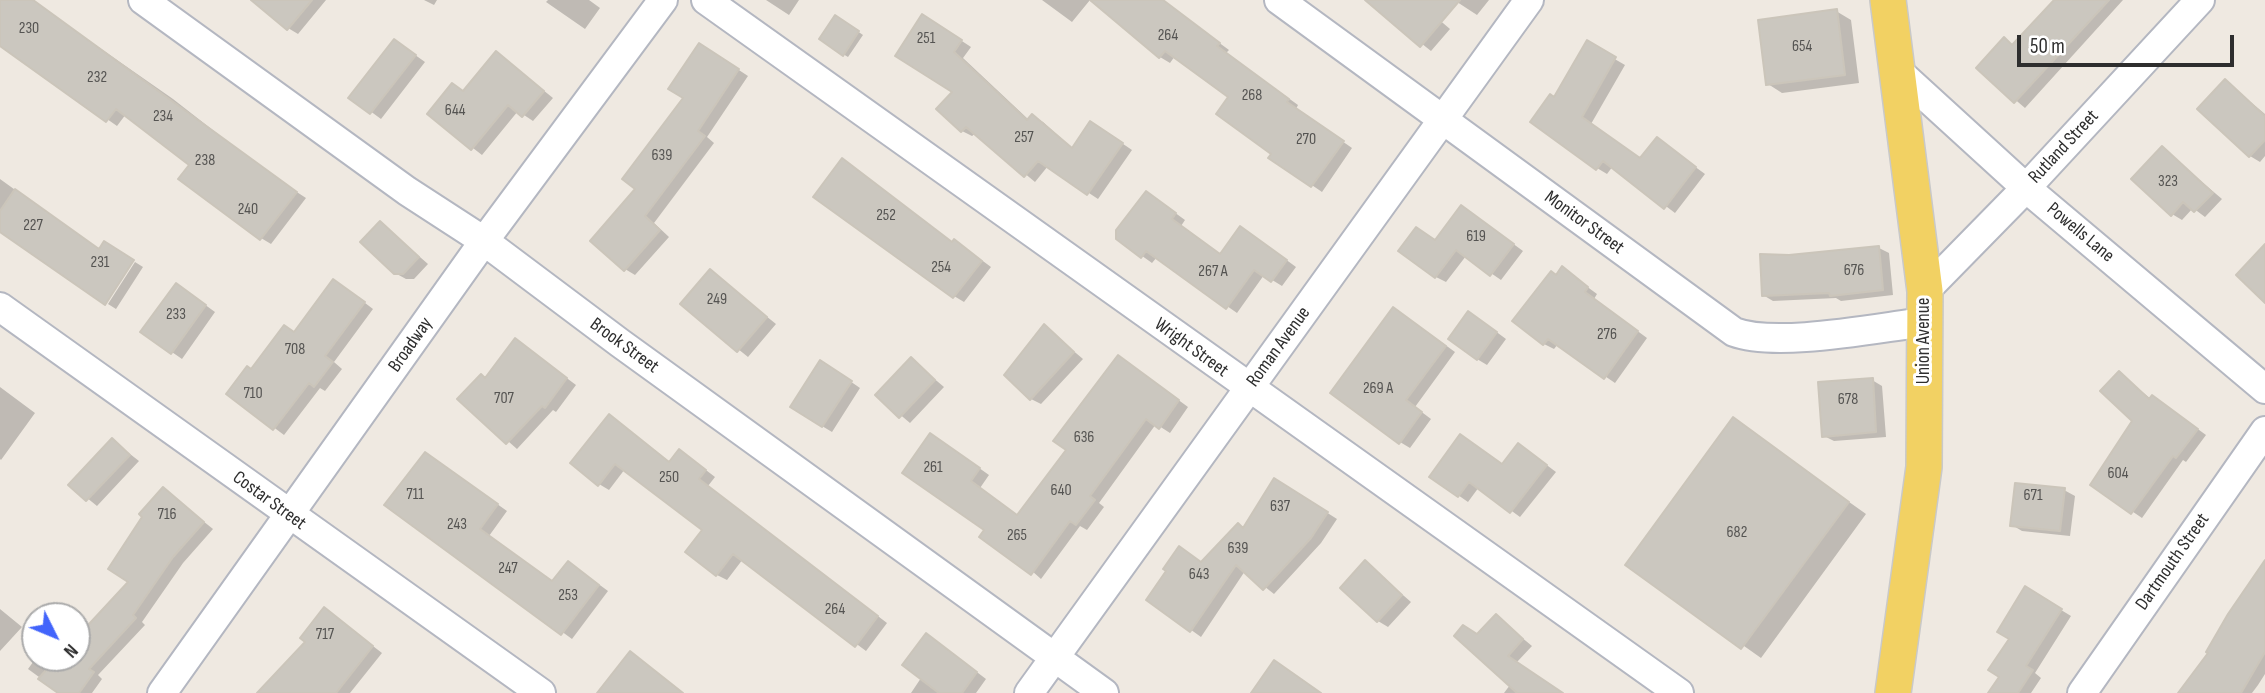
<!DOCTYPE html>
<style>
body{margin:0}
#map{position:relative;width:2265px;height:693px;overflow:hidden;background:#efe9e1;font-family:"Sofia Sans Condensed",sans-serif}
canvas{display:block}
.north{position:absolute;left:21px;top:602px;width:70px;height:70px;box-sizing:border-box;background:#fff;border:2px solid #ababab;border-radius:50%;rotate:133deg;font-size:19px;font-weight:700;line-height:28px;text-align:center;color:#2e2e2e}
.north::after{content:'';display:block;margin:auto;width:24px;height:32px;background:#4264fb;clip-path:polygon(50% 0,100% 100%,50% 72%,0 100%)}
.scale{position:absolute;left:2017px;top:35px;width:217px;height:32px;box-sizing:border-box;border:4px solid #2e2e2e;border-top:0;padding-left:9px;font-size:21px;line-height:24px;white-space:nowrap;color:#2e2e2e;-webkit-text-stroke:5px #fff;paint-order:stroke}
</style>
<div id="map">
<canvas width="2265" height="693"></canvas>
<div class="north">N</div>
<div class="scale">50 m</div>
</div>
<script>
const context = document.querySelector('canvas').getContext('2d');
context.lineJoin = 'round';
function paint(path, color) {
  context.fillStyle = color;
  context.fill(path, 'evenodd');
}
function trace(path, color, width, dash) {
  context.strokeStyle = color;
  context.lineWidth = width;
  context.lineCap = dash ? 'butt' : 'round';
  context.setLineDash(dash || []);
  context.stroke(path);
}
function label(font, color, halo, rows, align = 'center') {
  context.font = font + ' "Sofia Sans Condensed",sans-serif';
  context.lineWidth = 6;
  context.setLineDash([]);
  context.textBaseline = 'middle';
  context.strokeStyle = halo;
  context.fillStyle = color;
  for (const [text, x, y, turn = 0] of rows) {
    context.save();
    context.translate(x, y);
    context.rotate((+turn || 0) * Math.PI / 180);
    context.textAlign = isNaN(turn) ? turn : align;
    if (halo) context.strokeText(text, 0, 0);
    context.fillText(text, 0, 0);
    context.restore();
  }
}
paint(new Path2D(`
 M0,0H31L173,99L269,174L306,198L271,244L261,238L192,164L126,114L117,126L0,44Z
 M261,0H326L298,34L288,28Z
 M424,0H437L434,5Z
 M548,0H589L600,8L585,29L546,2Z
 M766,0H799L789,15Z
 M1042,0H1090L1072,22Z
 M1093,0H1161L1229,50L1226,53L1298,105L1296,109L1352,148L1322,192L1271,157L1273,153L1230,97L1175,56L1170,63L1160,57Z
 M1367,0H1416L1450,29L1431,51Z
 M1454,0H1489L1477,15Z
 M2056,0H2123L2025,108L1978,68L2005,40L2014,45Z
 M1836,11L1851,20L1859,83L1782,93L1768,84Z
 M840,19L863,35L848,57L843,54Z
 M933,22L971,47L963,58L1029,120L1033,116L1043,122L1073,149L1101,129L1132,150L1098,199L1048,166L1035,182L976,133L972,136L962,131L954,92Z
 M1587,43L1625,65L1591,124L1641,159L1657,139L1705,174L1675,213L1613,166L1607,174L1597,168L1555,99Z
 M404,47L425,62L381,119L351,97Z
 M710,51L748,76L707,137L714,143L654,223L669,237L635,275L625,269L638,189Z
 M497,53L553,98L533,121L518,111L482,155L429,114L465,92Z
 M2225,81L2265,114V156L2260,162L2250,156Z
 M2162,148L2222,199L2205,217L2193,208L2182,220L2172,214Z
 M0,179L100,251L132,260L0,227Z
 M1156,199L1185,220L1181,226L1221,255L1251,234L1296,267L1282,286L1264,275L1237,313L1157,257L1152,263L1117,238Z
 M1471,213L1523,251L1501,280L1466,256L1446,282L1436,277V242Z
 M381,223L428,264L414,279H406L395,273Z
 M953,243L964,247L991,267L964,302L954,296Z
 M1879,248L1889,253L1893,295L1841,301L1836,298L1773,301L1763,295L1789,257Z
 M135,262L143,267L116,309L108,304Z
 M1563,269L1597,294L1594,299L1647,338L1615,383L1558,344L1554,349L1544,344L1556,277Z
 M710,271L776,324L748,357L682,304Z
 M344,287L373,309L334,362L342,369L325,391L320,388L284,435L228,393Z
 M186,291L215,312L182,359L143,332Z
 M1404,315L1455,352L1415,407L1431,419L1410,448L1400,442Z
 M1479,319L1506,339L1487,365L1477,359Z
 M1044,326L1083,359L1041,404L1031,399Z
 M516,340L576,385L556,412L553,410L517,449L460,399L486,379Z
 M911,359L944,387L910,423L877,395Z
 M1128,363L1188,407L1170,433L1156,424L1099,503L1104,507L1087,530L1080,526L1041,579L986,530L941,441L989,475L980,488L1018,516Z
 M831,368L860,388L832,432L822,426Z
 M2119,373L2151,399L2162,403L2206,435L2186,462L2183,460L2142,518L2092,484L2135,421Z
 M1872,380L1882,386L1886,437L1834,441L1824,436Z
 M0,387L35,413L1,460L0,459Z
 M1734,420L1866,514L1761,658L1628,564Z
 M619,422L671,463L689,457L715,477L708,486L887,623L866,651L743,559L727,580L717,575L704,530L625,469L609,490L599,484Z
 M112,440L139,461L97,506L71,485Z
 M1528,451L1556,472L1520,517L1479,487L1468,502L1432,477L1503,465Z
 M435,460L507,511L489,536L554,582L578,569L608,591L572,639L387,504Z
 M1285,486L1337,519L1321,543L1274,594L1245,571L1201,637L1148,599L1202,564L1244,529Z
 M163,489L213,529L183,563L142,622L145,625L98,675L102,679L92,693H61L28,669L36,658H77V639L130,582Z
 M2064,490L2075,496L2070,536L2022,531L2012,525Z
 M2265,562V674L2258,685L2252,693H2180L2211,652Z
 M1366,563L1411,602L1388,627L1378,621Z
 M2025,588L2071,616L2035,673L2041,678L2031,693H1990L2001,676Z
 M0,609L22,627L0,651Z
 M325,609L382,653L350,693H264L307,642Z
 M1496,616L1532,646L1517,662L1561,693H1504L1510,685L1478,636Z
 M936,641L986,679L976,693H911L921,678Z`), '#0003');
const building = new Path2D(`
 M0,0H33L297,192L260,240L178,179L189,165L116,109L106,122L0,46Z
 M251,0H312L287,30Z
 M1090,0H1163L1220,43L1217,46L1289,99L1287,102L1344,141L1311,187L1268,158L1271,154L1216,114L1228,97L1165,51L1159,58Z
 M1365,0H1460L1420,47Z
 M2054,0H2109L2014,103L1976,68L2004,37L2012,45Z
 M1837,9L1845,75L1766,85L1758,20Z
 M922,14L962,40L954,52L1027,120L1032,114L1072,148L1090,121L1123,143L1087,195L1038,161L1024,177L966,127L961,132L936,109L952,92L895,56Z
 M835,15L859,31L843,56L819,39Z
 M394,39L416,55L370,114L348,98Z
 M1587,40L1616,57L1582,117L1640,158L1657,137L1696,167L1664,209L1603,161L1596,170L1530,122L1550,94L1554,97Z
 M699,43L739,69L698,131L705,136L645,216L660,230L624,271L590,241L635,189L622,179L683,98L668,89Z
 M496,51L544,91L522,117L508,105L471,150L427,114L452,83L463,91Z
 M2225,79L2265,116V140L2249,157L2197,109Z
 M2162,146L2213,193L2194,212L2183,202L2171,216L2131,179Z
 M842,158L952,242L954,239L982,261L953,298L813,197Z
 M15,189L99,249L104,241L134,260L105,305L0,232V211Z
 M1146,191L1176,213L1172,219L1220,254L1240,226L1287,260L1271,282L1254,270L1226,309L1146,251L1141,258L1116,239V230Z
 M1461,205L1514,244L1490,276L1456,250L1435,278L1398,251L1416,227L1435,240Z
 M380,221L419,257L403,274H394L360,242Z
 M2265,244V303L2236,275Z
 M1879,246L1883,290L1830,296L1829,293L1762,296L1760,254L1789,255Z
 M1562,266L1588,287L1585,292L1638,331L1604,379L1548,339L1543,345L1512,321L1551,271L1556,275Z
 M710,269L767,317L737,352L680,304Z
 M333,279L365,302L325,356L333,362L314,387L309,383L273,430L226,394L247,366L251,369L284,325L294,332Z
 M176,283L206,305L171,354L140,332Z
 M1393,307L1446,346L1406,400L1422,412L1399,444L1330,393Z
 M1468,311L1497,332L1477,360L1448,339Z
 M1044,324L1074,352L1030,400L1004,375Z
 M515,338L567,378L545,408L542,406L506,444L457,399L481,374L485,378Z
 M1118,355L1179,400L1159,429L1146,419L1090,496L1095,500L1076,525L1070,521L1031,575L979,537L984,530L902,473L930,433L980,468L971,481L1017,515L1066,450L1053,441Z
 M911,357L935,380L899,418L875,395Z
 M820,360L852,381L822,427L790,407Z
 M2119,371L2149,399L2152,395L2198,429L2176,458L2173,456L2131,514L2090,485L2132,421L2100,391Z
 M1873,378L1876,432L1822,437L1818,382Z
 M609,414L669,462L679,449L706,470L699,479L878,616L855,647L733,554L716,576L685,552L702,530L615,464L598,486L570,463Z
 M1733,417L1849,502L1741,649L1625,565Z
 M1460,434L1502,464L1518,443L1547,465L1510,513L1469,482L1458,497L1429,477Z
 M112,438L130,455L86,501L68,485Z
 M425,452L498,504L480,529L552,581L568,561L599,585L561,635L384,505Z
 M1274,478L1328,512L1311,538L1263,590L1236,565L1190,632L1146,600L1166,571L1163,569L1179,546L1201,562L1238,523L1243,528Z
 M2015,483L2065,488L2060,531L2010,526Z
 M163,487L204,522L173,557L133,615L136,618L89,669L94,672L79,693H58L38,679L57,658H77V637L128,582L108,569L142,517L139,514Z
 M1365,560L1402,595L1377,622L1340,588Z
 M2265,560V652L2241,693H2178L2208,653L2206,652L2228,614Z
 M2025,586L2062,609L2026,666L2033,670L2018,693H1988L1999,677L1988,670L2009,639L1997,632Z
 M324,607L373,646L336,693H257L305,642L300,638Z
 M1496,614L1523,639L1508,656L1563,693H1517L1454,636L1463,625L1477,634Z
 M926,633L977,672L962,693H939L902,665Z
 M630,651L683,693H597Z
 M1274,660L1321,693H1251Z`);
paint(building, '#cbc7bf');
trace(building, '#cbc5ba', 2);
const minor = new Path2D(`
 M143,0L407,191L484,241L620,343L1104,693
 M706,0L1679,693
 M1279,0L1734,332C1777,348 1875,328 1925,322
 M1900,73L2026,188L2265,389
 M1925,291L2026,188L2200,0
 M0,307L541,693
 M162,693L484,241L663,0
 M1029,693L1529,0
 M2082,693L2265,431`);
const major = new Path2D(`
 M1888,0L1925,291L1924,467L1893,693`);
trace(minor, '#b4b7c1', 32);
trace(major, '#c9c9c9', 38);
trace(minor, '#fff', 28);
trace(major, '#f2d163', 35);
label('16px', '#555452', null, [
 ["230",29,29],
 ["264",1168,36],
 ["251",926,39],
 ["654",1802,47],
 ["232",97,78],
 ["268",1252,96],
 ["644",455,111],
 ["234",163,117],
 ["257",1024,138],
 ["270",1306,140],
 ["639",662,156],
 ["238",205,161],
 ["323",2168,182],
 ["240",248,210],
 ["252",886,216],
 ["227",33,226],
 ["619",1476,237],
 ["231",100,263],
 ["254",941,268],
 ["676",1854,271],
 ["267 A",1213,272],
 ["249",717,300],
 ["233",176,315],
 ["276",1607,335],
 ["708",295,350],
 ["269 A",1378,389],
 ["710",253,394],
 ["707",504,399],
 ["678",1848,400],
 ["636",1084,438],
 ["261",933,468],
 ["604",2118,474],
 ["250",669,478],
 ["640",1061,491],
 ["711",415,495],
 ["671",2033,496],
 ["637",1280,507],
 ["716",167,515],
 ["243",457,525],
 ["682",1737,533],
 ["265",1017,536],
 ["639",1238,549],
 ["247",508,569],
 ["643",1199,575],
 ["253",568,596],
 ["264",835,610],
 ["717",325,635]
]);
label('19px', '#2e2e2e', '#fff', [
 ["Rutland Street",2064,147,-47],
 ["Monitor Street",1584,223,36],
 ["Powells Lane",2080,233,40],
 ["Union Avenue",1924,341,-90],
 ["Broadway",411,345,-55],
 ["Brook Street",624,346,36],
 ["Roman Avenue",1279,347,-54],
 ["Wright Street",1191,348,36],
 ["Costar Street",269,501,36],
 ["Dartmouth Street",2173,562,-55]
]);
</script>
